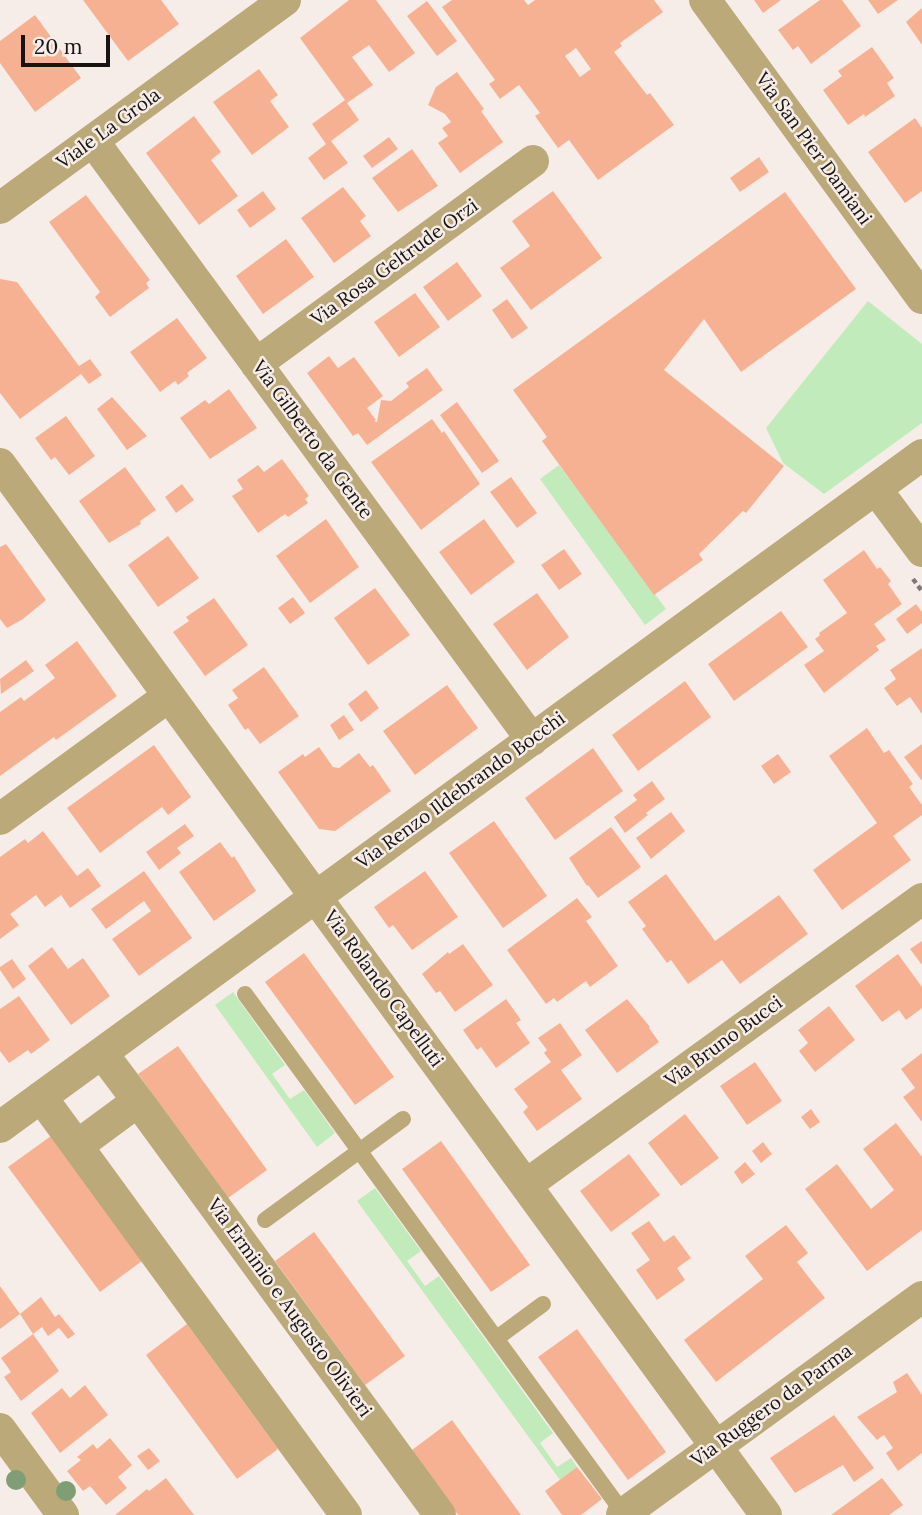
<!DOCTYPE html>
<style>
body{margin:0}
#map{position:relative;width:922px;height:1515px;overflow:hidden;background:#f7ede8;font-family:Lora,serif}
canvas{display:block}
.scale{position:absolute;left:21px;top:35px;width:89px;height:32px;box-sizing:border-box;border:4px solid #171412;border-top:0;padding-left:9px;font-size:21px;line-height:24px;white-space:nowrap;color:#171412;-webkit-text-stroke:5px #f7ede8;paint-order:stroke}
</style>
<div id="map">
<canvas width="922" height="1515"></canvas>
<div class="scale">20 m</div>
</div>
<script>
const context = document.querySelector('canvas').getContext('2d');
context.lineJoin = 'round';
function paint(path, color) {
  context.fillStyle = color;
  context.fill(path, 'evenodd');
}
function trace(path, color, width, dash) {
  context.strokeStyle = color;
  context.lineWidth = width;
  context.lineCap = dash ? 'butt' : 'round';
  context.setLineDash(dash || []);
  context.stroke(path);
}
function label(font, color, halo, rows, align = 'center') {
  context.font = font + ' Lora,serif';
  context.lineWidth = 5;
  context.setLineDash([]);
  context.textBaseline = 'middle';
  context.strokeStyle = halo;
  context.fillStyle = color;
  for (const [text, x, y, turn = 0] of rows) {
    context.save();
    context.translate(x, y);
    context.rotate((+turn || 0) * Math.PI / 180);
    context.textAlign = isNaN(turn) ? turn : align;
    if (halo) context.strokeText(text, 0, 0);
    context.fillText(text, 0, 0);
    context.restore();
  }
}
paint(new Path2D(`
 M868,301L922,344V423L824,494L783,463L766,428Z
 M559,465L666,609L645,625L540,479Z
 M233,992L285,1065L272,1074L290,1099L304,1090L335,1133L317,1147L215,1005Z
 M375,1188L421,1251L407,1261L425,1286L439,1276L553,1433L540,1443L557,1467L571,1458L577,1467L560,1480L357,1201Z`), '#c1ebba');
paint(new Path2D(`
 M83,0H161L179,24L128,61Z
 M349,0H376L415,53L389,72L369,45L352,57L373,85L347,103L359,120L331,141L348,163L324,180L308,158L326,144L312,124L345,100L300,38Z
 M452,0H524L528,5L535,0H654L663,12L620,43L622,46L614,52L647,95L650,93L674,125L598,180L569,140L558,148L535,116L540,113L519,85L500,99L489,84L495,80L442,7ZM576,48L591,69L580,77L565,56Z
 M754,0H781L763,13Z
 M820,0H842L861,26L811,64L798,46L793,50L778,30Z
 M868,0H898L878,14Z
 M427,1L457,41L437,56L407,16Z
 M922,8V45L906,22Z
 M35,15L81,78L35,112L0,63V41Z
 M872,47L894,78L887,83L895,96L865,117L864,114L848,125L823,90L842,76L838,71Z
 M259,69L278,95L270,101L289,127L252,155L213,102Z
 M457,72L484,109L481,111L503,142L460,173L438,143L448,136L442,128L451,122L445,114L428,105L436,87Z
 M194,116L221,152L211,160L238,196L199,225L146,153Z
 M915,118L922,128V191L905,203L868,152Z
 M389,137L398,149L372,168L363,156Z
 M412,149L438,186L398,212L372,178Z
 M759,157L769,172L740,192L730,178Z
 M343,187L366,216L360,221L371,236L334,263L301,218Z
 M263,191L276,209L250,228L237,210Z
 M553,191L602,258L531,310L500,268L530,246L512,221Z
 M785,192L856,289L741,372L704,319L664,370L784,466L746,513L743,511L699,554L703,560L654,595L542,441L547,437L513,390Z
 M86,195L150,280L146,283L149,288L110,317L95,297L100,292L49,222Z
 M286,239L314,277L263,314L236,276Z
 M457,262L482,296L448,321L423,287Z
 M0,279L17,282L79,366L90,359L102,375L89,384L81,374L20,419L0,393Z
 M415,293L440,327L399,357L374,322Z
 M507,299L528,328L512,339L492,310Z
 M177,318L207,358L187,373L189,376L178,385L175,381L160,392L130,352Z
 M329,356L338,368L354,357L383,396L367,408L376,420L374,421L377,422L381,400L391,401L409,387L406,383L427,368L443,390L367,445L358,433L353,436L307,373Z
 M229,389L257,428L210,459L180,418L205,400L209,404Z
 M112,397L147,436L127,450L97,409Z
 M457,402L499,461L482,473L440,415Z
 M66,416L95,456L69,475L55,457L51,460L35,438Z
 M432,419L442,433L444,431L480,484L421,530L371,462Z
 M282,459L309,496L305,499L308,503L288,517L285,514L258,533L232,496L243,489L237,480L258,465L264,472Z
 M125,467L156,510L140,521L141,524L109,543L79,501Z
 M511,477L537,513L517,528L490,492Z
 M182,484L194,500L176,513L165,497Z
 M326,519L359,567L310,603L276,556Z
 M484,519L515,562L471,595L439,552Z
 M168,536L199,578L158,607L128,565Z
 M6,544L46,600L23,619L7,628L0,619V547Z
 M564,549L582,574L559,590L541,565Z
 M864,550L877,569L880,567L891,581L888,584L902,604L874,624L886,640L876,646L879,650L824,693L804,665L824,651L815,639L820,635L819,633L847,613L823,580Z
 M375,588L410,635L368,665L334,618Z
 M537,593L569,637L527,670L493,624Z
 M293,597L305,613L290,624L278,608Z
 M214,598L248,645L205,676L173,632L189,621L186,617Z
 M916,604L922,612V623L907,634L896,619Z
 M781,611L808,647L734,701L708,664Z
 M77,641L117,696L56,740L54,737L0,776V712L21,697L24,701L55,678L45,665Z
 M922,648V714L910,697L897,706L884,688L896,679L890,670Z
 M26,660L34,671L1,694L0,679Z
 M264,667L299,716L260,744L248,728L245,730L228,705L238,698L232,690Z
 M685,681L711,717L638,771L612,735Z
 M447,685L478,728L415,775L383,731Z
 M366,690L379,708L361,722L348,704Z
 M344,715L354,730L339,740L330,725Z
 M867,728L884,753L889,750L913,784L909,787L922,805V815L893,836L911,860L842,910L813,870L877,823L829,756Z
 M922,744V781L904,757Z
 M154,745L191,797L168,815L162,807L100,853L67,808Z
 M319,747L333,767L339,768L359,753L370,767L373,765L391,791L335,831L319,829L278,772L303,754L305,757Z
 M593,748L623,791L555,840L525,798Z
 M778,754L791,772L774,784L761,766Z
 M652,781L665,799L646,813L648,815L625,833L614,817L637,800L633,795Z
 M671,812L685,831L651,859L636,838Z
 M494,821L547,896L503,928L449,853Z
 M185,824L194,836L177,848L181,853L159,870L146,852Z
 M611,827L641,867L598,898L588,885L587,886L569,858Z
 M43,831L77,876L88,868L101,886L70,908L61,895L45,907L36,895L10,914L19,925L0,939V857L25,839L28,843Z
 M220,842L232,858L234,856L256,891L214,921L179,872Z
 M144,871L192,938L139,976L112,939L151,911L144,901L106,929L91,909Z
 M425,871L458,917L412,950L393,925L389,928L374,907Z
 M666,874L715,941L779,895L808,934L740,984L722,960L688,984L671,960L667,963L642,929L646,926L628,902Z
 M577,898L592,917L586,921L618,966L590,987L586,981L557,1002L554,998L546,1004L507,950Z
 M922,941V965L910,949Z
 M463,944L493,985L455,1012L440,991L436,993L422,974L448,952L449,954Z
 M52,947L68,969L83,958L110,996L71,1025L28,966Z
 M304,953L394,1077L355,1105L265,982Z
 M898,954L922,987V1008L906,1020L899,1010L882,1022L855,986Z
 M12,959L26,979L13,989L0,970V967Z
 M19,996L50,1040L31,1054L28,1050L9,1063L0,1051V1009Z
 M506,999L521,1020L516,1023L530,1043L496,1068L481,1047L477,1050L463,1030Z
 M627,999L650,1027L649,1028L659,1042L617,1073L585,1030Z
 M829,1006L855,1040L815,1072L799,1051L808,1043L798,1030Z
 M560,1023L582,1055L561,1070L582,1099L537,1131L523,1112L528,1107L514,1089L551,1062L544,1053L547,1050L538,1038Z
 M178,1046L267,1170L228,1198L138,1074Z
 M922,1053V1122L903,1097L915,1088L901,1069Z
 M755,1062L782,1101L747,1125L720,1086Z
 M811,1109L820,1122L810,1129L801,1117Z
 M685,1114L719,1158L681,1186L648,1143Z
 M896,1123L922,1157V1230L867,1271L805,1189L837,1164L871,1209L894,1190L863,1149Z
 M51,1136L142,1261L100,1292L8,1167Z
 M441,1141L530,1265L491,1292L402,1169Z
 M763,1142L772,1154L761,1163L752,1151Z
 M629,1154L660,1195L611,1232L580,1191Z
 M745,1162L755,1174L742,1184L734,1172Z
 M649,1221L664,1242L674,1235L691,1258L677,1268L685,1280L657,1300L636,1270L650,1260L631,1233Z
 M786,1225L808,1253L797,1262L825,1298L716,1382L684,1340L763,1279L745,1256Z
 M314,1232L405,1356L365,1385L275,1261Z
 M0,1286L20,1314L0,1329Z
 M41,1297L55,1317L59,1314L75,1334L68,1339L59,1328L48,1336L42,1327L33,1334L20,1314Z
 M187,1324L278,1449L237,1479L146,1355Z
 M577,1329L666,1452L628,1480L538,1357Z
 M33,1334L59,1371L21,1401L4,1377L11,1372L1,1358Z
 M907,1373L922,1395V1453L898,1471L886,1453L893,1448L884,1435L877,1440L857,1417L897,1392L893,1382Z
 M85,1385L108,1415L60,1453L31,1413L62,1388L70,1398Z
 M834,1415L874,1468L854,1482L843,1465L795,1493L770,1458Z
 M452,1420L521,1515H458L451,1506L412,1450Z
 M110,1438L132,1465L118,1477L127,1488L106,1505L90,1486L83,1491L67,1471L81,1460L77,1457L93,1444L97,1449Z
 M149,1448L160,1461L148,1470L137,1456Z
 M577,1467L602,1499L581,1515H562L545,1491Z
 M166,1478L194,1515H115L147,1489L149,1491Z
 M882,1478L903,1505L889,1515H831Z`), '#f6b193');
trace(new Path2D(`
 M913,579L922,591`), '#807976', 4.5, [5, 3.5]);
trace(new Path2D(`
 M245,994L624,1514
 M265,1220L403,1119
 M497,1338L543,1304`), '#bba979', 16);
trace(new Path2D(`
 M705,0L922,298
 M93,141L532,740
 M0,208L285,0
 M256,364L533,161
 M0,464L766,1515
 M876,489L922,551
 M0,819L169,696
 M102,1053L138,1101
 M41,1097L77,1146
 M0,1127L922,455
 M526,1185L922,899
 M0,1429L63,1515
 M346,1515L77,1146L138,1101L440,1515
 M622,1515L922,1297`), '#bba979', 32);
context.fillStyle = '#809e75';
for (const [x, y] of [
 [16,1480],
 [66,1491]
]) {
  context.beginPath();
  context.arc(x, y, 10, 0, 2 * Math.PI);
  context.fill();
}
label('19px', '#171412', '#f7ede8', [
 ["Viale La Grola",109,129,-36],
 ["Via San Pier Damiani",813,149,54],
 ["Via Rosa Geltrude Orzi",395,263,-36],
 ["Via Gilberto da Gente",312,440,54],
 ["Via Renzo Ildebrando Bocchi",461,791,-36],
 ["Via Rolando Capelluti",383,989,54],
 ["Via Bruno Bucci",724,1042,-36],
 ["Via Erminio e Augusto Olivieri",289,1308,54],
 ["Via Ruggero da Parma",772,1406,-36]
]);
</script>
